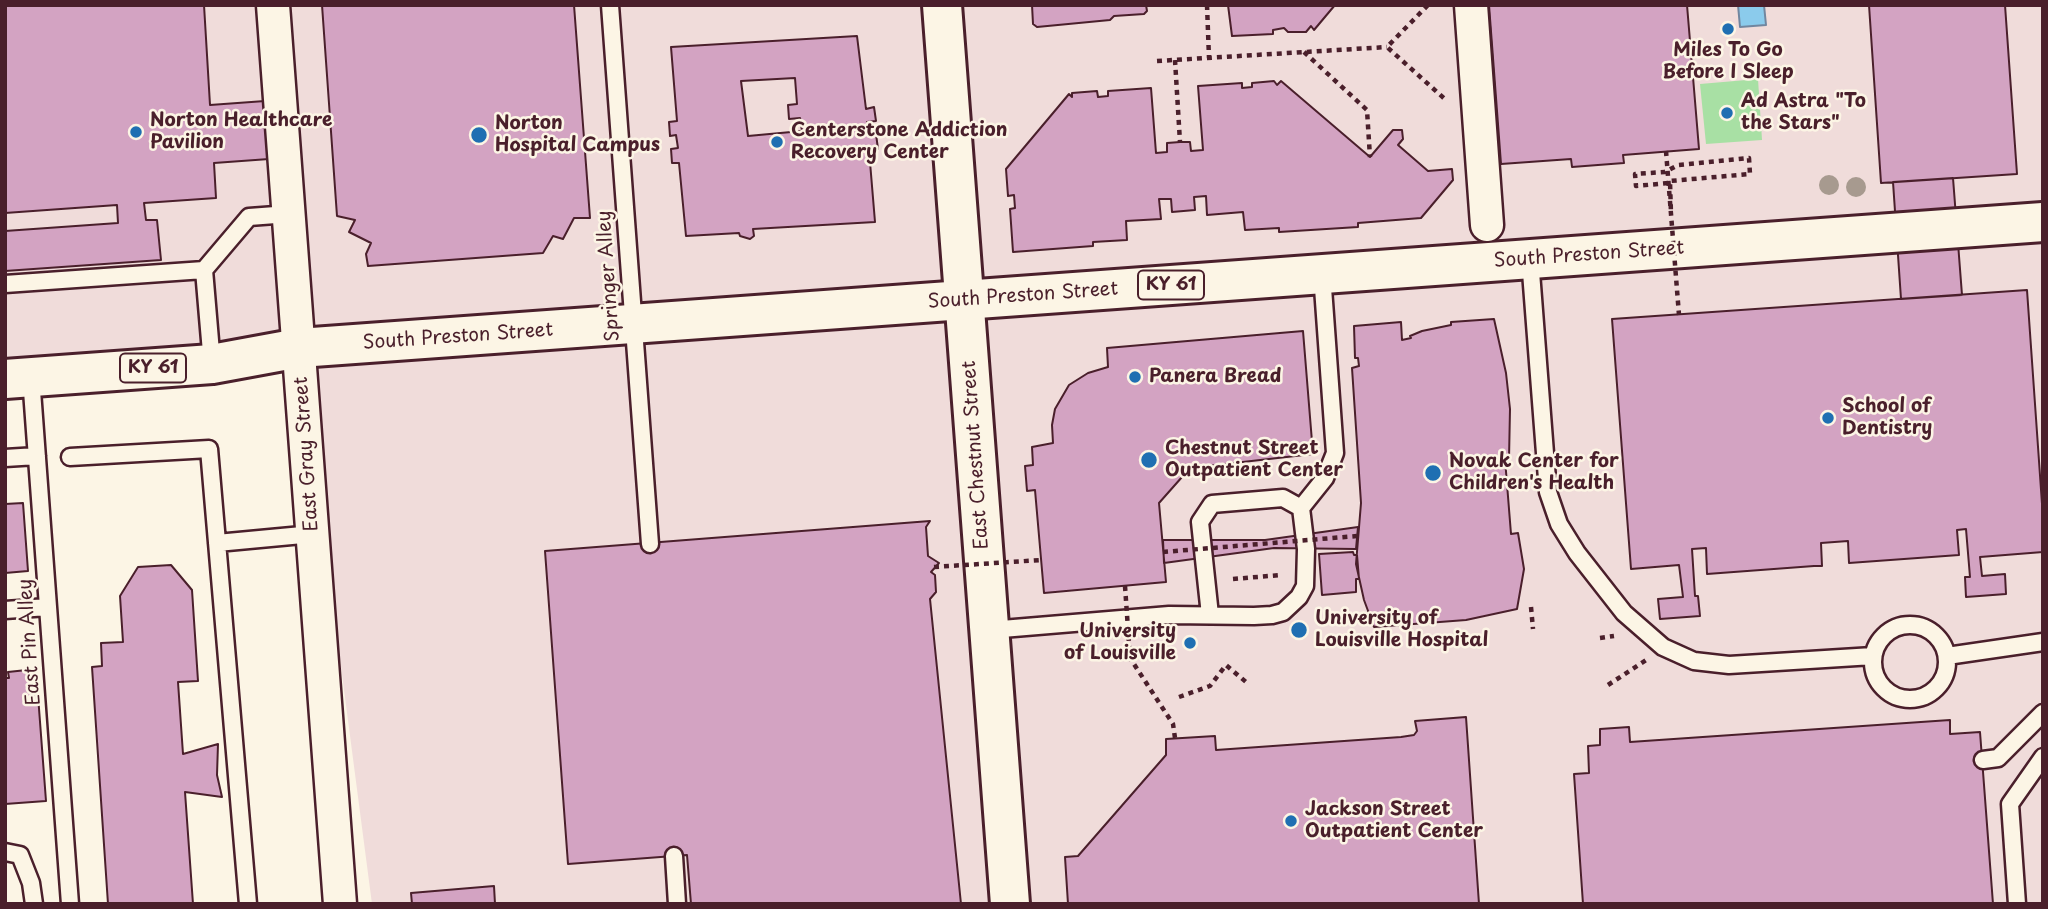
<!DOCTYPE html>
<style>
body{margin:0}
#map{position:relative;width:2048px;height:909px;overflow:hidden;background:#fcf5e5;font-family:"Playpen Sans",sans-serif}
canvas{display:block}
.frame{position:absolute;inset:0;border:7px solid #4a1f2b;pointer-events:none}
</style>
<div id="map">
<canvas width="2048" height="909"></canvas>
<div class="frame"></div>
</div>
<script>
const context = document.querySelector('canvas').getContext('2d');
context.lineJoin = 'round';
function paint(path, color) {
  context.fillStyle = color;
  context.fill(path, 'evenodd');
}
function trace(path, color, width, dash) {
  context.strokeStyle = color;
  context.lineWidth = width;
  context.lineCap = dash ? 'butt' : 'round';
  context.setLineDash(dash || []);
  context.stroke(path);
}
function label(font, color, halo, rows, align = 'center') {
  context.font = font + ' "Playpen Sans",sans-serif';
  context.lineWidth = 5;
  context.setLineDash([]);
  context.textBaseline = 'middle';
  context.strokeStyle = halo;
  context.fillStyle = color;
  for (const [text, x, y, turn = 0] of rows) {
    context.save();
    context.translate(x, y);
    context.rotate((+turn || 0) * Math.PI / 180);
    context.textAlign = isNaN(turn) ? turn : align;
    if (halo) context.strokeText(text, 0, 0);
    context.fillText(text, 0, 0);
    context.restore();
  }
}
paint(new Path2D(`
 M5,5H2043V904H372L300,353L5,382Z`), '#f0dcda');
paint(new Path2D(`
 M1758,79L1762,140L1706,144L1700,84Z`), '#a8e0a4');
const water = new Path2D(`
 M1738,5H1764L1766,25L1740,27Z`);
paint(water, '#8bcbec');
trace(water, '#71869f', 2);
const building = new Path2D(`
 M5,5H204L210,105L265,101L269,159L214,163L216,198L144,203L146,220H157L161,260L5,271V231L118,223L117,205L5,213Z
 M322,5H574L590,218H574L563,239L553,236L543,253L368,266L366,254L371,243L349,232L355,220L337,216Z
 M1032,5H1146L1147,11L1144,14L1114,16L1110,20L1037,27L1033,24Z
 M1228,5H1335L1314,30L1311,26L1306,32H1288L1284,28L1273,30V34L1232,36Z
 M1489,5H1687L1699,149L1623,155L1624,163L1572,167L1571,159L1501,164Z
 M1869,5H2005L2017,174L1881,183Z
 M857,36L866,109L874,107L876,121L867,122L868,135L876,134L878,149L869,150L875,222L753,229L754,236L750,239L740,236L739,233L686,236L679,163H672L671,149L678,148L676,135L670,136L669,122L677,121L671,47ZM795,78L797,104L788,105L789,119L800,118L802,131L748,136L741,81Z
 M1274,81L1277,85L1281,81L1370,157L1393,130H1402L1403,139L1398,145L1428,171L1452,169L1453,180L1421,218L1358,223V227L1279,232V228L1245,230L1243,212L1207,215L1206,196L1194,197L1195,210L1172,212L1171,199H1159L1161,219L1126,221L1127,240L1093,242V246L1013,252L1010,209L1015,208L1014,195L1008,196L1006,169L1069,94L1072,97V93L1097,91L1098,97L1108,96V91L1151,88L1156,153L1167,152V143L1180,142H1190L1191,151L1203,150L1198,86L1242,83V88L1252,87V83Z
 M1953,178L1962,295L1901,299L1893,182Z
 M2027,290L2043,518V552L1980,557L1982,576L2005,574L2006,594L1966,597L1965,577H1970L1966,529L1957,530L1959,555L1849,563L1848,541L1821,543L1822,566H1814L1707,574L1706,548L1692,549L1695,596H1698L1700,616L1660,619L1658,599L1683,597L1679,565L1631,569L1612,319Z
 M1494,319L1506,373L1510,409L1509,459H1505L1511,534L1518,533L1524,569L1517,609L1466,620L1374,627L1364,600L1356,564L1361,503L1352,368L1359,366L1358,358H1355L1354,326L1401,322L1402,340L1411,338L1410,336L1422,331L1451,325V322Z
 M1303,331L1313,454L1190,468L1159,503L1166,582L1044,593L1035,490L1027,491L1025,466L1033,465L1032,447L1053,443L1052,425L1055,409L1069,385L1088,373L1108,367L1107,348Z
 M23,503L28,571L5,573V504Z
 M930,521L926,527L928,556L939,563L931,572L935,575L936,592L930,599L961,904H691L687,855L568,864L545,551Z
 M1358,527L1356,549L1274,548L1164,563L1163,540H1265Z
 M1353,552L1354,555H1357L1359,579H1356V592L1322,595L1319,554Z
 M171,565L192,590L198,681L178,682L183,754L218,744L217,775L222,797L185,792L193,904H108L92,667L102,666L101,643L123,642L120,596L138,567Z
 M36,669L46,801L5,804V678H9L8,672Z
 M1466,717L1479,904H1068L1065,857L1078,856L1166,755V739L1215,736L1216,750L1401,737L1414,735L1417,731L1415,721Z
 M1950,720V734L1980,732L1993,904H1583L1574,774L1589,773L1588,746L1600,745V729L1629,727L1630,742Z
 M494,886L495,904H412L411,893Z`);
paint(building, '#d3a3c2');
trace(building, '#4a1f2b', 2);
const lane = new Path2D(`
 M610,5L650,544
 M1530,259L1548,492L1559,524L1577,553L1624,613L1663,647L1694,661L1729,665L1873,656
 M204,270L249,217L289,214
 M5,284L204,270L212,364
 M31,377L70,904
 M70,457L209,449L248,904
 M5,458L37,456
 M1301,508L1325,478L1335,453L1322,274
 M217,543L313,534
 M5,610L48,607
 M1873 662a37 37 0 1 1 74 0a37 37 0 1 1-74 0Z
 M990,630L1169,615L1254,616L1272,615L1283,612L1299,597L1305,586L1306,549L1301,508L1283,498L1212,504L1200,522L1210,615
 M1947,656L2043,642
 M1983,760L1998,758L2043,713
 M5,852L20,855L31,883L34,904
 M674,856L677,904
 M2017,904L2010,804L2043,757`);
const street = new Path2D(`
 M273,5L340,904
 M1471,5L1487,225`);
const secondary = new Path2D(`
 M942,5L1010,904`);
const primary = new Path2D(`
 M5,379L212,364L299,348L2043,222`);
trace(lane, '#4a1f2b', 21);
trace(street, '#4a1f2b', 37);
trace(secondary, '#4a1f2b', 44);
trace(primary, '#4a1f2b', 44);
trace(new Path2D(`
 M1207,5L1209,58
 M1428,5L1387,47L1447,101
 M1304,52L1367,110L1370,157
 M1175,60L1180,142
 M1157,61L1387,47
 M1668,183L1636,186L1635,174L1665,172L1678,165L1749,158L1750,174L1670,181L1671,214
 M1233,579L1281,575
 M1531,607L1533,629
 M1600,638L1614,636
 M1608,685L1646,660
 M1179,697L1210,686L1226,665L1246,682`), '#4a1f2b', 4.5, [5, 5]);
trace(lane, '#fcf5e5', 16);
trace(street, '#fcf5e5', 32);
trace(secondary, '#fcf5e5', 38);
trace(primary, '#fcf5e5', 38);
trace(new Path2D(`
 M1666,151L1679,315
 M1163,552L1357,536
 M934,567L1041,560
 M1125,586L1130,658L1173,724L1175,738`), '#4a1f2b', 4.5, [5, 5]);
context.fillStyle = '#a79a8f';
for (const [x, y] of [
 [1829,185],
 [1856,187]
]) {
  context.beginPath();
  context.arc(x, y, 10, 0, 2 * Math.PI);
  context.fill();
}
for (const [x, y, r, color] of [
 [1728,29,7,"#1f6fb2"],
 [1727,113,7,"#1f6fb2"],
 [136,132,7,"#1f6fb2"],
 [479,135,9,"#1f6fb2"],
 [777,142,7,"#1f6fb2"],
 [1135,377,7,"#1f6fb2"],
 [1828,418,7,"#1f6fb2"],
 [1149,460,9,"#1f6fb2"],
 [1433,473,9,"#1f6fb2"],
 [1299,630,9,"#1f6fb2"],
 [1190,643,7,"#1f6fb2"],
 [1291,821,7,"#1f6fb2"]
]) {
  const dot = new Path2D();
  dot.arc(x, y, r, 0, 2 * Math.PI);
  context.fillStyle = color;
  context.fill(dot);
  trace(dot, '#fcf5e5', 2.5);
}
for (const [x, y, w] of [
 [1171,285,66],
 [153,368,66]
]) {
  const box = new Path2D();
  box.roundRect(x - w / 2, y - 14.5, w, 29, 5);
  context.fillStyle = '#fcf5e5';
  context.fill(box);
  trace(box, '#4a1f2b', 2);
}
label('bold 18px', '#4a1f2b', null, [
 ["KY 61",1171,285],
 ["KY 61",153,368]
]);
label('bold 19px', '#4a1f2b', '#fcf5e5', [
 ["Miles To Go",1728,51,"center"],
 ["Before I Sleep",1728,73,"center"],
 ["Ad Astra \"To",1741,102],
 ["the Stars\"",1741,124],
 ["Norton Healthcare",150,121],
 ["Pavilion",150,143],
 ["Norton",495,124],
 ["Hospital Campus",495,146],
 ["Centerstone Addiction",791,131],
 ["Recovery Center",791,153],
 ["Panera Bread",1149,377],
 ["School of",1842,407],
 ["Dentistry",1842,429],
 ["Chestnut Street",1165,449],
 ["Outpatient Center",1165,471],
 ["Novak Center for",1449,462],
 ["Children's Health",1449,484],
 ["University of",1315,619],
 ["Louisville Hospital",1315,641],
 ["University",1176,632,"right"],
 ["of Louisville",1176,654,"right"],
 ["Jackson Street",1305,810],
 ["Outpatient Center",1305,832]
], 'left');
label('19px', '#4a1f2b', '#fcf5e5', [
 ["South Preston Street",1589,255,-4],
 ["Springer Alley",609,276,-94],
 ["South Preston Street",1023,296,-4],
 ["South Preston Street",458,337,-4],
 ["East Gray Street",307,454,-94],
 ["East Chestnut Street",976,455,-94],
 ["East Pin Alley",30,642,-94]
]);
</script>
